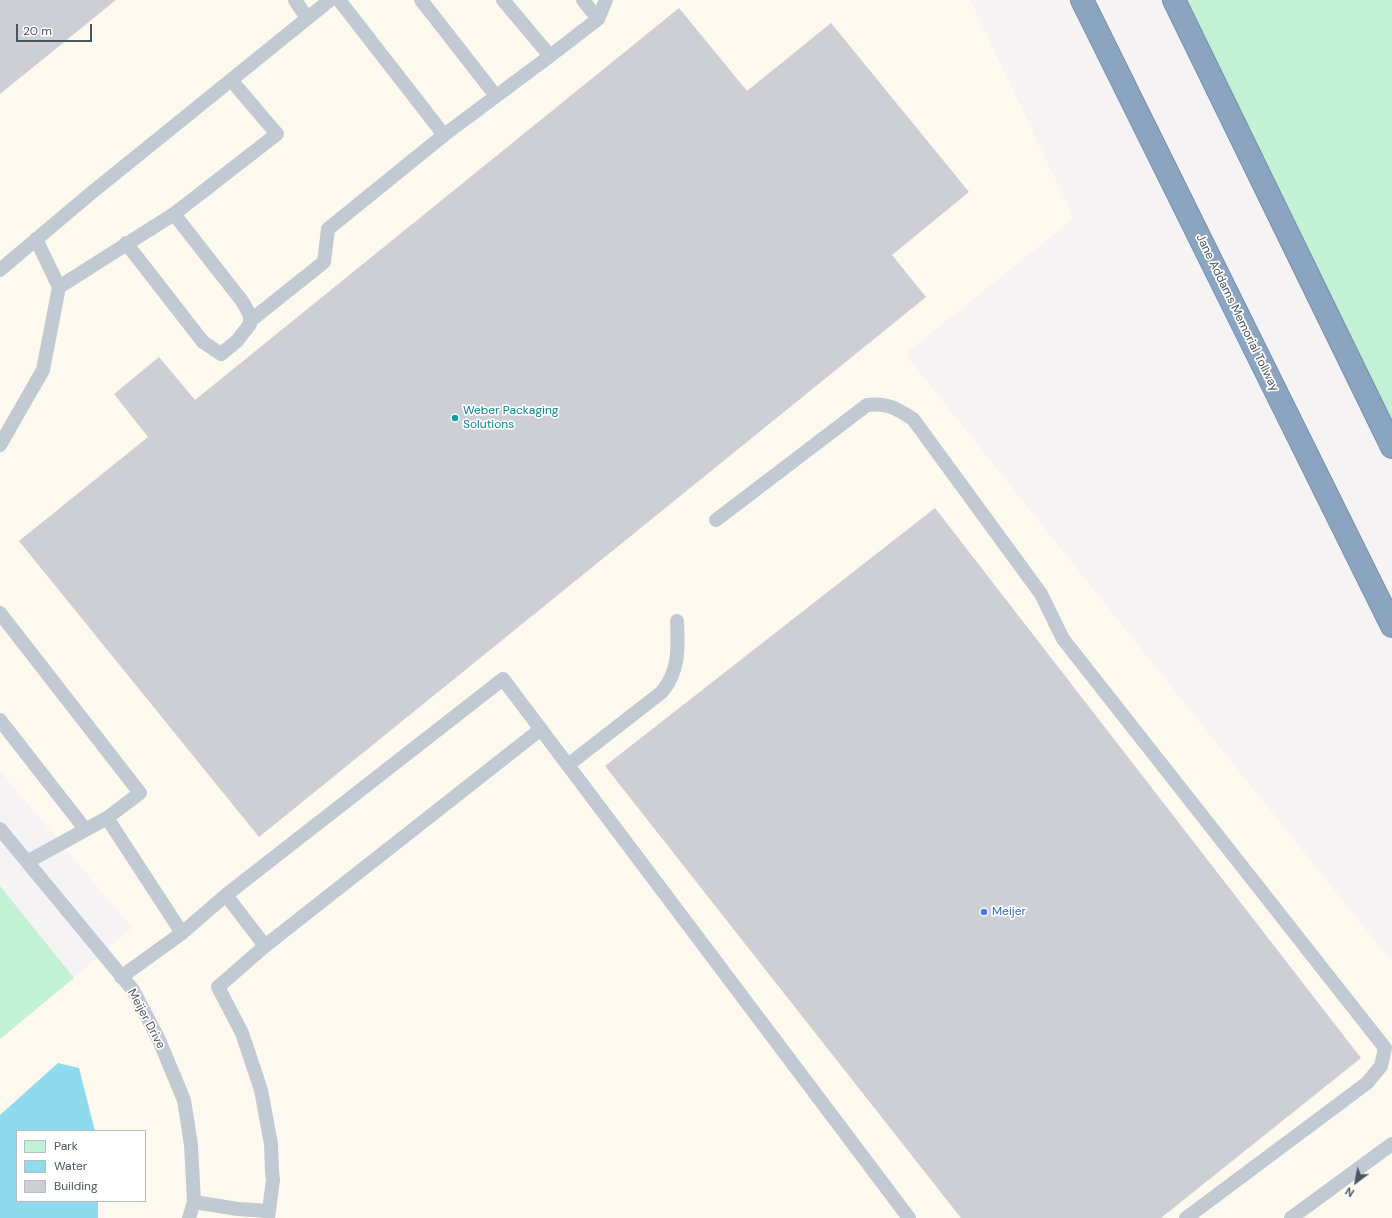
<!DOCTYPE html>
<style>
body{margin:0}
#map{position:relative;width:1392px;height:1218px;overflow:hidden;background:#f5f3f3;font-family:"DM Sans",sans-serif}
canvas{display:block}
.legend{position:absolute;left:16px;top:1130px;width:130px;height:72px;box-sizing:border-box;background:#fff;border:1px solid #b7bbc0;margin:0;padding:5px 7px;list-style:none;font-size:12px;color:#4a5661}
.legend li{display:flex;align-items:center;gap:8px;height:20px}
.legend b{width:20px;border:1px solid #b7bbc0}
.north{position:absolute;left:1336px;top:1162px;width:40px;height:40px;-webkit-text-stroke:3px #fff;paint-order:stroke;rotate:212deg;font-size:11px;font-weight:700;line-height:16px;text-align:center;color:#4a5661}
.north::after{content:'';display:block;margin:auto;width:14px;height:18px;background:#4a5661;clip-path:polygon(50% 0,100% 100%,50% 72%,0 100%)}
.scale{position:absolute;left:16px;top:24px;width:76px;height:18px;box-sizing:border-box;border:2px solid #4a5661;border-top:0;padding-left:5px;font-size:12px;line-height:14px;white-space:nowrap;color:#4a5661;-webkit-text-stroke:3px #fff;paint-order:stroke}
</style>
<div id="map">
<canvas width="1392" height="1218"></canvas>
<ul class="legend">
<li><b style="height:11px;background:#c3f1d5"></b>Park</li>
<li><b style="height:11px;background:#90daee"></b>Water</li>
<li><b style="height:11px;background:#cdcfd5"></b>Building</li>
</ul>
<div class="north">N</div>
<div class="scale">20 m</div>
</div>
<script>
const context = document.querySelector('canvas').getContext('2d');
context.lineJoin = 'round';
function paint(path, color) {
  context.fillStyle = color;
  context.fill(path, 'evenodd');
}
function trace(path, color, width, dash) {
  context.strokeStyle = color;
  context.lineWidth = width;
  context.lineCap = dash ? 'butt' : 'round';
  context.setLineDash(dash || []);
  context.stroke(path);
}
function label(font, color, halo, rows, align = 'center') {
  context.font = font + ' "DM Sans",sans-serif';
  context.lineWidth = 3.5;
  context.setLineDash([]);
  context.textBaseline = 'middle';
  context.strokeStyle = halo;
  context.fillStyle = color;
  for (const [text, x, y, turn = 0] of rows) {
    context.save();
    context.translate(x, y);
    context.rotate((+turn || 0) * Math.PI / 180);
    context.textAlign = isNaN(turn) ? turn : align;
    if (halo) context.strokeText(text, 0, 0);
    context.fillText(text, 0, 0);
    context.restore();
  }
}
paint(new Path2D(`
 M0,0H970L1074,218L905,354L1392,962V1218H0V1039L132,928L0,771ZM17,1131H145V1201H17Z`), '#fdf9ef');
paint(new Path2D(`
 M1179,0H1392V447Z
 M0,886L74,978L0,1039Z`), '#c3f1d5');
paint(new Path2D(`
 M58,1063L79,1068L95,1131H17V1201H98V1218H0V1115Z`), '#90daee');
paint(new Path2D(`
 M0,0H116L0,94Z
 M679,8L747,91L831,23L969,192L892,255L926,297L259,837L19,541L148,437L114,394L159,357L195,400Z
 M935,508L1361,1058L1161,1218H961L605,766Z`), '#cdcfd5');
const motorway = new Path2D(`
 M1082,0L1392,626
 M1174,0L1392,447`);
trace(motorway, '#7690ad', 24);
trace(new Path2D(`
 M295,0L307,18
 M339,0L444,135
 M421,0L496,96
 M503,0L550,56
 M598,19L606,0
 M126,243L203,342L221,354L237,341L250,324V315L242,301L174,214
 M0,270L90,194L330,0
 M59,287L174,214L277,134L231,80
 M250,321L324,262L328,229L444,135L550,56L598,19L583,0
 M0,445L43,370L59,287L36,239
 M716,520L867,405C888,403 896,408 913,419L1041,594L1063,639L1385,1048L1381,1066L1367,1083L1186,1218
 M0,613L140,793L107,818L27,862
 M0,720L85,829
 M568,765L662,692C680,669 678,649 677,621
 M107,818L182,933
 M0,829L133,990L159,1040L184,1100L191,1145L194,1202L189,1218
 M226,895L265,946
 M121,977L182,933L226,895L503,679L909,1218
 M194,1202L238,1209L269,1211
 M268,1218L273,1180L272,1171L271,1144L261,1090L242,1033L218,987L265,946L541,729
 M1291,1218L1392,1144`), '#c1cad2', 14);
trace(motorway, '#8ba5c1', 22);
for (const [x, y, r, color] of [
 [455,418,4,"#0f9aa8"],
 [984,912,4,"#3f7fe0"]
]) {
  const dot = new Path2D();
  dot.arc(x, y, r, 0, 2 * Math.PI);
  context.fillStyle = color;
  context.fill(dot);
  trace(dot, '#fff', 1.5);
}
label('12px', '#4a5661', '#fff', [
 ["Jane Addams Memorial Tollway",1237,313,64],
 ["Meijer Drive",146,1019,62]
]);
label('12px', '#0d838f', '#fff', [
 ["Weber Packaging",463,411],
 ["Solutions",463,425]
], 'left');
label('12px', '#366cbe', '#fff', [
 ["Meijer",992,912]
], 'left');
</script>
